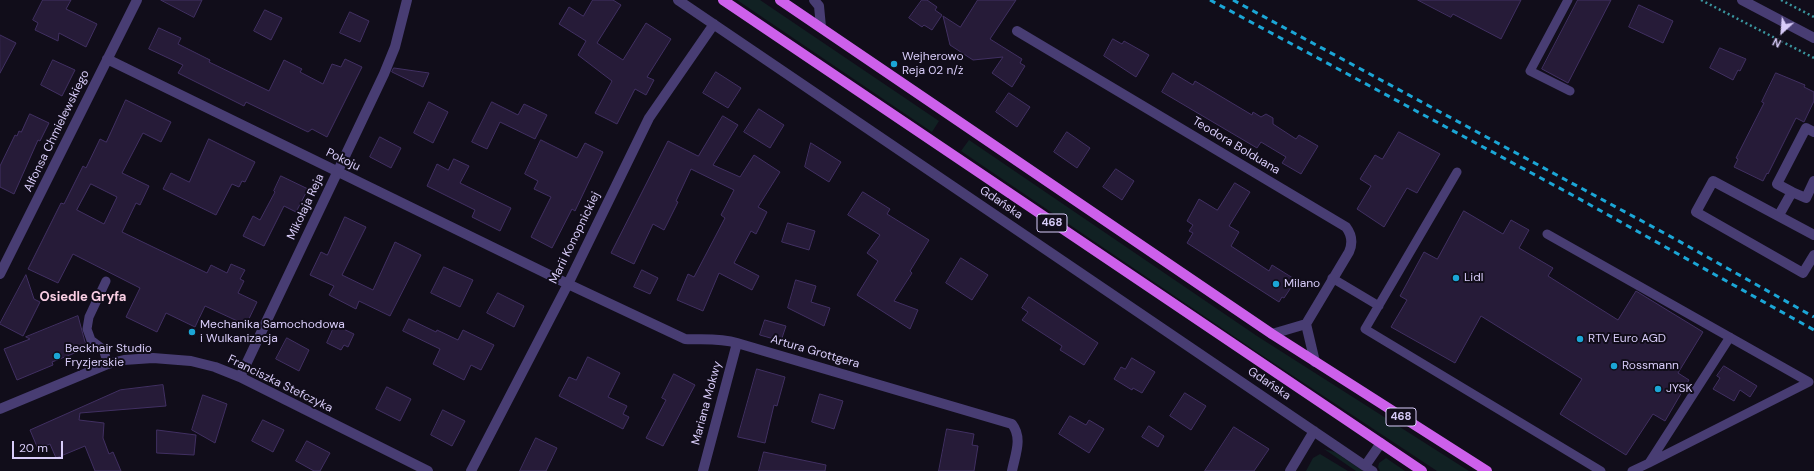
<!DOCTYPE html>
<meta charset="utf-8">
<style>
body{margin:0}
#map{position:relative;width:1814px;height:471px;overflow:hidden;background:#110d1a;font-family:"DM Sans",sans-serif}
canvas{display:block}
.north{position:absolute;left:1762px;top:12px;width:40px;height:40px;-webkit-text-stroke:3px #110d1a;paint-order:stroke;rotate:206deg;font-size:11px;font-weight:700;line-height:16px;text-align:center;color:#d8ccf9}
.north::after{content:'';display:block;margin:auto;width:14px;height:18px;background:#d8ccf9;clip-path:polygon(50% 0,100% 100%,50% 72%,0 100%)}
.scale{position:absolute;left:12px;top:441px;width:51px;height:18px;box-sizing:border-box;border:2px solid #d8ccf9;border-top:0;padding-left:5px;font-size:12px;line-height:14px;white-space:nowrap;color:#d8ccf9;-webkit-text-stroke:3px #110d1a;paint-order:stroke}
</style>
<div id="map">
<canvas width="1814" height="471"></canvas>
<div class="north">N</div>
<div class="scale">20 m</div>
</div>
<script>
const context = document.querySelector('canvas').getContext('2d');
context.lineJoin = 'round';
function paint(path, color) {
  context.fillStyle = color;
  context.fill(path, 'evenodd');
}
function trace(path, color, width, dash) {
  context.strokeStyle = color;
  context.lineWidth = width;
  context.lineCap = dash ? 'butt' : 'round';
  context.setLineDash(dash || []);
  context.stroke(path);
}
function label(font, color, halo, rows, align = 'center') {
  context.font = font + ' "DM Sans",sans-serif';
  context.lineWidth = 4;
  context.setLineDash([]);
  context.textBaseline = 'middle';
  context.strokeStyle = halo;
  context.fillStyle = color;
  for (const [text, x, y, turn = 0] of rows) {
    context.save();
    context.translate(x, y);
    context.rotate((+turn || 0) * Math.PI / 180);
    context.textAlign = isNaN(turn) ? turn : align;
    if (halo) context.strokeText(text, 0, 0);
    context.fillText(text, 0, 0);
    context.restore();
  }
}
paint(new Path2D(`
 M737,0H760L939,121L932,132Z
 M969,140L1257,336L1469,471H1437L1254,350L961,151Z
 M1324,449L1335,452L1363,471H1356Z
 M1320,454L1348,471H1306L1313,458Z
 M1386,458L1405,471H1380L1378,467L1379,463Z`), '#112123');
const building = new Path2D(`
 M43,0H71L66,9L97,24L86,47L59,33L58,41L35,30L38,23L33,20Z
 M161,0H202L194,17Z
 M593,0H613L621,5L597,43L623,60L646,23L671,39L647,77L654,80L646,95L635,89L617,124L595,113L612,81L578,55L586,41L559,24L569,7L583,16Z
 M922,0H927L937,7L935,10L942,15L932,30L924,25L922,27L909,18Z
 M978,0H1016L990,39L1022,59L1020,63L1025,66L1012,87L992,73L1003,57L973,60L950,45L943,16L960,27Z
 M1418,0H1521L1501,39L1453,14L1451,17Z
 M1578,0H1611L1568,83L1542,69Z
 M1639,5L1673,21L1663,43L1629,27Z
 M265,10L282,18L271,40L254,31Z
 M350,12L369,21L360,42L340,33Z
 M159,28L181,38L178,44L210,60L209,62L269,91L284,60L302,69L300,72L323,84L332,64L341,67L345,59L362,67L327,137L312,129L308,132L246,102L244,106L178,73L183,65L149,49Z
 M0,35L16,43L0,73Z
 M1113,39L1122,44L1124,41L1149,55L1136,77L1104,56Z
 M1720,48L1746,59L1740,71L1738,70L1733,80L1710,68Z
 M53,60L75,70L62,96L41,85Z
 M394,68L429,73L423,87L392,72Z
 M716,72L741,88L728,108L703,93Z
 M1173,73L1193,85L1195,81L1252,115L1253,112L1261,117L1266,114L1273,118V124L1296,139L1299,135L1318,146L1301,174L1282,163L1286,157L1261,142L1257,148L1162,92Z
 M1776,73L1805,85L1804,87L1814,92V101L1804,122L1796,118L1768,174L1767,173L1763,181L1734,167L1738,159L1736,158L1764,103L1762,102Z
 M1009,93L1030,107L1017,127L996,112Z
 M126,100L171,122L161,142L143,133L122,173L149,186L140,205L136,203L122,232L207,273L211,265L227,273L231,264L245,270L240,279L244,281L238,293L257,302L246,325L205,306L195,327L166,313L157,332L126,317L140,288L73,254L58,283L28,269L61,203L64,204L83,166L86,168L100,139L106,142ZM91,184L117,197L104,224L77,210Z
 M429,102L448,112L433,143L414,133Z
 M492,102L518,115L524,104L547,115L535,139L500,122L487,149L472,142Z
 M759,109L784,125L770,148L744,132Z
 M30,114L49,123L40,141L38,140L14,194L0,187V166L15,135L17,136L19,131L21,132Z
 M723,116L738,125L713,165L740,177L754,155L780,172L758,207L767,212L756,234L751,231L734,263L759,276L752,290L719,273L703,311L677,300L688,274L694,277L725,218L721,215L734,190L691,169L676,201L678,202L664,230L653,224L634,264L611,253L668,141L698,156Z
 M1067,132L1090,148L1077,168L1054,152Z
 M1399,132L1440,154L1417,193L1407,188L1384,227L1357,209L1371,186L1360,179L1375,155L1382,159Z
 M380,137L401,148L391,168L370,157Z
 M209,139L255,162L245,182L242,181L239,187L232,184L216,215L163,189L171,173L189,182Z
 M541,140L577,158L585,143L603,152L575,211L572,209L552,248L531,237L551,197L534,189L538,181L525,174Z
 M811,143L841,162L829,182L805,167Z
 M454,159L469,166L460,183L511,208L500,231L472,217L475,210L427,186L437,164L448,170Z
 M1116,169L1134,181L1122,200L1103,187Z
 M281,176L308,189L296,212L284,206L264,246L243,236L253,216L260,220L275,192L274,191Z
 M1235,183L1250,192L1229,226L1239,232L1231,246L1269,271L1272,265L1296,280L1284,298L1282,297L1279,302L1187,243L1193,233L1189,231L1193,225L1187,221L1199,199L1217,210Z
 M863,192L890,209L887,214L929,240L910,271L912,273L894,301L918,310L910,329L857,295L878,261L867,253L880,235L848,215Z
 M1464,211L1503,234L1511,220L1529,230L1519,248L1553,268L1548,276L1618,320L1636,291L1703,332L1678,373L1689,380L1665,421L1653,414L1626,455L1560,414L1582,379L1481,316L1455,363L1391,327L1407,300L1400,296L1424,252L1437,259Z
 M345,217L366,227L342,275L373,290L395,242L421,255L390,316L359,301L356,309L329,295L334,286L310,275L321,252L327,255Z
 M788,223L815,231L809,250L782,242Z
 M961,258L988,275L972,300L946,283Z
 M444,267L473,280L460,307L431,293Z
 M642,270L658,278L650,294L634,287Z
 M26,275L34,299L40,302L23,336L0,324Z
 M796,280L816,286L811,302L830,308L824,326L788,308Z
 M498,293L524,306L514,327L487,313Z
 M1029,297L1098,343L1084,365L1060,350L1062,346L1022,320L1028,312L1022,308Z
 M78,316L85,342L90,347L52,362L53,365L17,380L4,349L30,339L26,337Z
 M409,319L436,332L437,330L458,340L463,330L494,345L481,370L471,365L464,380L433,364L440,349L403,331Z
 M765,320L786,326L781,341L760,335Z
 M335,325L354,334L348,347L344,345L341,350L327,343Z
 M287,338L309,350L299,371L276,359Z
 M588,357L620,373L608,397L627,406L623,414L629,417L623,429L559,396L569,377L576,380Z
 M1132,358L1155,372L1142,393L1133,388L1132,390L1114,379L1121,367L1125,369Z
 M1724,366L1757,386L1750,397L1740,390L1734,401L1713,389L1720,378L1717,376Z
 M757,369L785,377L777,406L774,405L765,443L738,437Z
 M674,374L695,385L663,446L646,438L666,400L662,398Z
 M163,385L166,406L80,413L79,420L104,423L103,438L109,454L113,452L121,471H95L85,446L56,458L50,444L38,449L30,430L120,390Z
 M387,387L411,399L400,421L376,409Z
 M1185,393L1206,406L1191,430L1170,416Z
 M820,394L843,401L834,429L812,422Z
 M203,395L227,404L215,443L192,430Z
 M443,410L465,421L452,446L431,435Z
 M1070,416L1086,425L1089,420L1104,429L1089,453L1059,434Z
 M263,420L284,430L273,452L252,441Z
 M1149,426L1164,436L1158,447L1142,437Z
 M1234,427L1269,449L1254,471H1205Z
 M947,429L974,434L972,445L978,446L974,471H939Z
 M157,430L196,435L194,455L157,453Z
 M536,438L557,448L546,471H520Z
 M307,441L330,453L320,471H314L296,461Z
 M764,452L826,465L825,471H759Z`);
paint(building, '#261b38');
trace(building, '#413062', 1);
trace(new Path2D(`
 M1701,0L1814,58
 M1781,0L1814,17`), '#3a959e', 2.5, [2, 3]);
trace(new Path2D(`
 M1568,0L1530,71L1570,91
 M1457,172L1365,329L1601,471
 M1547,234L1809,382L1649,463
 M1332,278L1379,306
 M106,281L89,317L87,329L91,340L103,349L108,364
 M1365,466L1373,471
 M1632,471L1649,463L1730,337`), '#483d73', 9);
trace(new Path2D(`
 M678,0L1365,466L1381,443
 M814,0L819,6L821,27
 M1017,31L1346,227C1352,235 1353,243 1349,252L1306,324L1272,334
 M107,59L568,284L685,339C703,340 720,338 737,343L1012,424C1023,438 1015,455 1012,471
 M1792,192L1777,184L1806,128L1814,132
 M1779,215L1792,192L1806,198L1814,181
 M1814,235L1713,181L1696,212L1803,273L1814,255
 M0,274L137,0
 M1306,324L1315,362
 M240,377L384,74L395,47L407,0
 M0,409L108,364L124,360L153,358L191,361L215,367L240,377L428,471
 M471,471L568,284L649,118L714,24
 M703,471L737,343
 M1290,471L1314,431`), '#483d73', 10);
trace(new Path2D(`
 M1742,0L1814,38`), '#483d73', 10);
trace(new Path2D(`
 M723,0L1422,471
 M780,0L1272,334L1487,471`), '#cd60eb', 10);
trace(new Path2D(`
 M1210,0L1576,197L1814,330
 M1233,0L1677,240L1814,317`), '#1ba6d6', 3, [6, 5]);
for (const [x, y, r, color] of [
 [894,64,4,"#1ba6d6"],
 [1456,278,4,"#1ba6d6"],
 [1276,284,4,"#1ba6d6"],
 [192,332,4,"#1ba6d6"],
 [1580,339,4,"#1ba6d6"],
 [57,356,4,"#1ba6d6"],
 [1614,366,4,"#1ba6d6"],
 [1658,389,4,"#1ba6d6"]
]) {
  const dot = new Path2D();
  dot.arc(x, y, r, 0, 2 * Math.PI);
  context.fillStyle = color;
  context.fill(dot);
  trace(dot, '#110d1a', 1.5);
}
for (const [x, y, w] of [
 [1052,223,30],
 [1401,417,30]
]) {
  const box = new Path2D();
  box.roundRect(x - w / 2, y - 9, w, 18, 3);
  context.fillStyle = '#110d1a';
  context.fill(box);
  trace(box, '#d8ccf9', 1);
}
label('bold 11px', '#d8ccf9', null, [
 ["468",1052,223],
 ["468",1401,417]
]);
label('12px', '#d8ccf9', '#110d1a', [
 ["Wejherowo",902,57],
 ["Reja 02 n/ż",902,71],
 ["Lidl",1464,278],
 ["Milano",1284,284],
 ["Mechanika Samochodowa",200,325],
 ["i Wulkanizacja",200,339],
 ["RTV Euro AGD",1588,339],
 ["Beckhair Studio",65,349],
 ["Fryzjerskie",65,363],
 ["Rossmann",1622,366],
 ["JYSK",1666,389]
], 'left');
label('12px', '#d8ccf9', '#110d1a', [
 ["Alfonsa Chmielewskiego",57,131,-64],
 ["Teodora Bolduana",1236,146,31],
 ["Pokoju",343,160,26],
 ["Gdańska",1001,203,34],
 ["Mikołaja Reja",306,207,-65],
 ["Marii Konopnickiej",575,238,-64],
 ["Artura Grottgera",815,352,16],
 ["Franciszka Stefczyka",280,384,26],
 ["Gdańska",1269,384,34],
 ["Mariana Mokwy",707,403,-75]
]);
label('bold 13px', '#f9cee3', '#110d1a', [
 ["Osiedle Gryfa",83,298]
]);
</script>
